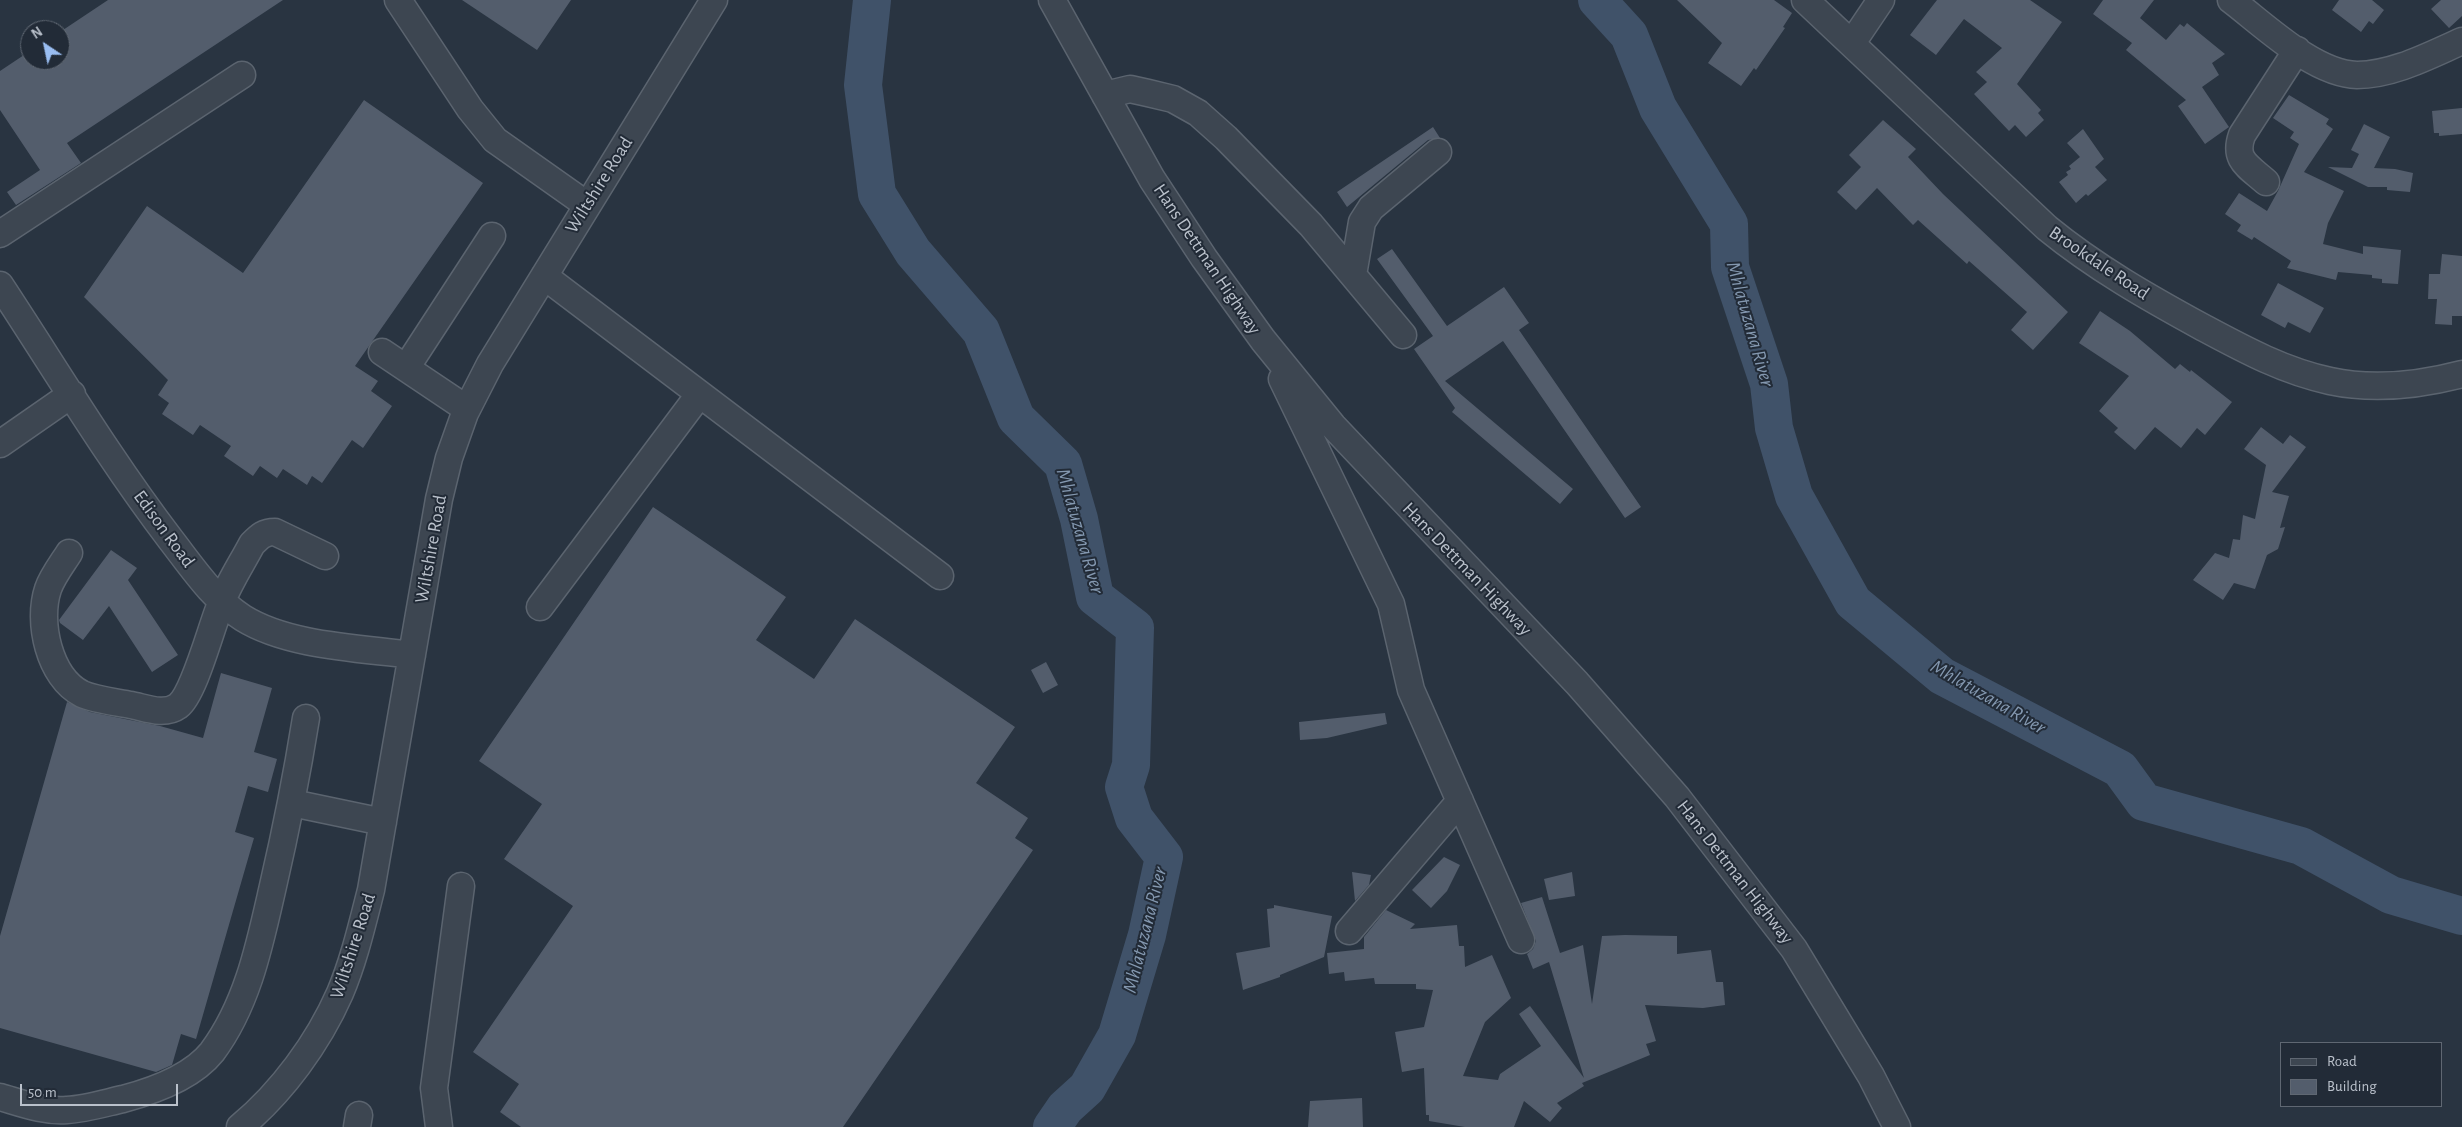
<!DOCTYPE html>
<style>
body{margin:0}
#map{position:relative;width:2462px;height:1127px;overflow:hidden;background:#293441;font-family:"Alegreya Sans",sans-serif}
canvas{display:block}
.legend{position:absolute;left:2280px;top:1042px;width:162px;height:65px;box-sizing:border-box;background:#222b37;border:1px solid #5f6772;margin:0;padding:6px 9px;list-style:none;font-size:15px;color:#bac1cb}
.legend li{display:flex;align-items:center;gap:10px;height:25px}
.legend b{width:25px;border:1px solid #5f6772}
.north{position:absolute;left:20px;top:20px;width:50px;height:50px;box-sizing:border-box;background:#222b37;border:1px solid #5f6772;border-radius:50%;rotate:326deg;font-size:14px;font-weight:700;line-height:20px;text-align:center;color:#bac1cb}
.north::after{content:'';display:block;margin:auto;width:18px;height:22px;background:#99bdf1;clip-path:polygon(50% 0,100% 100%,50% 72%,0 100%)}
.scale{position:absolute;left:20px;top:1084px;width:158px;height:22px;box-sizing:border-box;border:2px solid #bac1cb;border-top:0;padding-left:6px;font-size:15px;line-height:18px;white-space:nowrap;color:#bac1cb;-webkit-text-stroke:4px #222b37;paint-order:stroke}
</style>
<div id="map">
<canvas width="2462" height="1127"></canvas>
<ul class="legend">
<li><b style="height:6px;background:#3d4651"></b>Road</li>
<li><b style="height:14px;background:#535d6c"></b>Building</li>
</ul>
<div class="north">N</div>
<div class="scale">50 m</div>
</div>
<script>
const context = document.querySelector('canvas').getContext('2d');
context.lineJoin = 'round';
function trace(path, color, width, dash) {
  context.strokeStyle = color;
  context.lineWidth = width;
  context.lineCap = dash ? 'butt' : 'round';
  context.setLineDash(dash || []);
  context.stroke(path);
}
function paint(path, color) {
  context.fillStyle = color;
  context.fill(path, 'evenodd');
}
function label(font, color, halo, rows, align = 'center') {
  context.font = font + ' "Alegreya Sans",sans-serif';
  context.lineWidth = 4;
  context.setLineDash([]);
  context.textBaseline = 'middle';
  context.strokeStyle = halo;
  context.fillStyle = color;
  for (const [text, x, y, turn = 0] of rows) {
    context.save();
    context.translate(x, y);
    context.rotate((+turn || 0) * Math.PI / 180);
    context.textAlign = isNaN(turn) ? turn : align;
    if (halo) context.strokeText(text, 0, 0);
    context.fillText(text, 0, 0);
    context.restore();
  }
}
trace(new Path2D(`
 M872,0L863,85L877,194L913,252L981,331L1016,418L1063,464L1079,519L1095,597L1135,628L1131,765L1124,787L1134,818L1164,857L1147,935L1117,1035L1087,1088L1065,1108L1052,1127
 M1597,0L1629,35L1658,108L1729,224L1730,267L1769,384L1774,428L1794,496L1853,602L1942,676L2120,769L2144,802L2301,846L2391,895L2462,916`), '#405269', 38);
paint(new Path2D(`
 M108,0H283L67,143L81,163L16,205L7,192L40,170L0,110V71L30,51V60H60V32Z
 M462,0H571L537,50Z
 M1677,0H1774L1792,13L1783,27L1785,28L1756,70L1754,68L1741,86L1708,63L1722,43Z
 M1937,0H2030L2062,22L2017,84L2041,110L2038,113L2044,120L2026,137L2015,125L2009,131L1974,94L1987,82L1976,72L2002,48L1964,19L1936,55L1910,35Z
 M2103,0H2154L2140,18L2166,40L2180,24L2184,27L2187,23L2225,54L2212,63L2219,75L2202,87L2229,127L2205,144L2178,106L2186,100L2126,50L2132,43L2093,14Z
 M2339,0H2372L2384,10L2373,24L2369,21L2361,32L2332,10Z
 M2441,0H2462V16L2449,28L2431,9Z
 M2289,95L2329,119L2326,124L2333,129L2304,172L2344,191L2328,223L2323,244L2363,254V246L2401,250L2398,284L2382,283V279L2372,278V275L2338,272L2336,280L2287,268L2291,261L2254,237L2252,240L2237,231L2241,225L2225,214L2239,193L2267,211L2278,191L2299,144L2290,138L2294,132L2273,118Z
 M364,100L483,183L355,366L378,381L371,391L392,406L363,448L352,440L322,483L312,476L307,485L283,469L277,478L260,466L253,476L224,456L231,446L200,425L193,435L162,414L169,403L158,395L168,380L84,297L147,206L243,273Z
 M2462,108V134L2439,136V133H2434L2432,111Z
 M1883,120L1916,149L1908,157L1943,194L2068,312L2033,350L2011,330L2027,312L1969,261L1967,264L1918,220L1913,225L1877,188L1856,210L1837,192L1861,167L1849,155Z
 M2364,124L2390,137L2374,168L2395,169L2413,173L2410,192L2387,190V187H2368L2328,167L2352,168L2359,154L2351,150Z
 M1433,127L1440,138L1428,140L1347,207L1337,192Z
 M2083,129L2104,159L2095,167L2107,180L2088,196L2086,194L2076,203L2059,182L2068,175L2066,172L2071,169L2069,166L2080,157L2067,143Z
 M1392,249L1447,326L1504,287L1529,323L1519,330L1641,507L1625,518L1503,341L1445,381L1573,489L1560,504L1452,412L1455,408L1414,349L1433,336L1377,259Z
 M2442,254L2462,256V316H2452V325L2435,324L2437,299H2428L2429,274H2440Z
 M2278,283L2324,308L2310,333L2288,322L2285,328L2261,315Z
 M2100,311L2130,331L2175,369L2180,364L2190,372L2191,370L2232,402L2205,435L2197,428L2181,448L2155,427L2135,450L2114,432L2118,428L2099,411L2129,376L2079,343Z
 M2261,427L2283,444L2290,435L2306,447L2272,492L2289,496L2280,528L2285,527L2278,549L2267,555L2255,589L2234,583L2223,600L2193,580L2215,553L2229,558L2233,539L2240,540L2243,515L2255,519L2266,465L2244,449Z
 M653,507L786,597L756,640L814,679L855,619L1015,727L976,783L1028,818L1015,838L1033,850L843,1127H521L500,1112L519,1084L473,1052L573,906L504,859L542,804L479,761Z
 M111,550L137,568L128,580L178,655L152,672L109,606L83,640L60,623L59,620Z
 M1046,662L1058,685L1043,693L1031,670Z
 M221,673L272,688L254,752L277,759L268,792L248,786L235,832L254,838L196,1039L181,1034L172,1065L156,1072L0,1028V936L67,702L90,712L160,726L203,738Z
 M1385,713L1387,724L1327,738L1300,740L1299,722Z
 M1444,857L1460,865L1447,891L1431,908L1412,890Z
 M1352,872L1371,875L1369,885L1355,901Z
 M1572,872L1575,896L1549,900L1544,879Z
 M1542,897L1560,953L1583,945L1592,1004L1602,936L1625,935L1677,936V954L1711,950L1716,982H1723L1725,1005L1703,1008L1645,1005L1656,1041L1646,1044L1650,1055L1582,1083L1584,1086L1557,1103L1562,1108L1550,1122L1524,1101L1514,1127H1465L1429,1121V1115H1426L1424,1068L1402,1072L1395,1032L1424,1027L1433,990L1416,989V984H1375L1374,978L1345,981L1344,972L1329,974L1327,953L1364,949V937L1386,910L1415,924L1410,929L1457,925L1459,946H1464L1465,967L1492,955L1511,998L1485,1022L1463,1076L1498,1080L1500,1074L1541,1046L1519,1014L1530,1006L1584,1078L1549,962L1533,969L1527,954L1533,949L1536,941L1521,903Z
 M1274,905L1332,916L1324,957L1280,975V977L1243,990L1236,953L1270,947L1267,909L1274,908Z
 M1362,1098L1363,1127H1308L1310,1101Z`), '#535d6c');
const minor = new Path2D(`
 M398,0L470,109L495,140L587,205
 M1052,0L1152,179L1204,258L1263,340L1333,426L1577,683L1677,797L1794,949L1871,1076L1897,1127
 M1805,0L2047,228C2096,268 2149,298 2204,328C2245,350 2284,371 2330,381C2372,390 2420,385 2462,374
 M2231,0C2264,25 2314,74 2357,75C2393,75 2430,55 2462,41
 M1852,43L1881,0
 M1105,95L1130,89L1148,93L1173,99L1198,113L1226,138L1311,225L1403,335
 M2266,182C2248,166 2233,160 2242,135L2297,50
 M0,234L242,75
 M1353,275L1362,222L1371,208L1438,152
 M544,276L940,576
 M0,285C56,370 109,459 171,540C192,567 213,599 243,618C288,646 359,648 412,655
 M382,352L467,409
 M406,368L492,236
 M1282,379L1391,604L1411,690L1521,940
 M0,444L72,394
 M69,553C62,564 52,577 48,589C37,622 49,677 82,694C96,700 116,702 131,705C146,708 164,716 178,706C195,693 212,623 222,601C230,581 242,563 252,544C260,536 264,532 275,532L325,556
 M540,607L699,395
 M292,803L383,822
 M1349,931L1460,801
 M0,1097C21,1103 44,1112 67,1110C85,1109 105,1103 123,1099C153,1091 192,1077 212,1052C248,1004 260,943 273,886C286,830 297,774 306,718
 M240,1127C282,1092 318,1043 340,993C354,960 362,925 371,890L439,499L449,458L465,413L490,364L714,0
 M357,1127L359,1115
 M439,1127L434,1088L461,886`);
trace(minor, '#5b646f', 29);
trace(minor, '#3d4651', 26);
label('19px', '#bac1cb', '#222b37', [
 ["Wiltshire Road",599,185,-58],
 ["Hans Dettman Highway",1207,259,56],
 ["Brookdale Road",2099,263,34],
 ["Edison Road",164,529,54],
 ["Wiltshire Road",431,549,-80],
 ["Hans Dettman Highway",1467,569,46],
 ["Hans Dettman Highway",1735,872,52],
 ["Wiltshire Road",353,946,-72]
]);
label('italic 20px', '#8498b0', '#222b37', [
 ["Mhlatuzana River",1750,324,74],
 ["Mhlatuzana River",1080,531,74],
 ["Mhlatuzana River",1988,697,30],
 ["Mhlatuzana River",1145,930,-76]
]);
</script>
